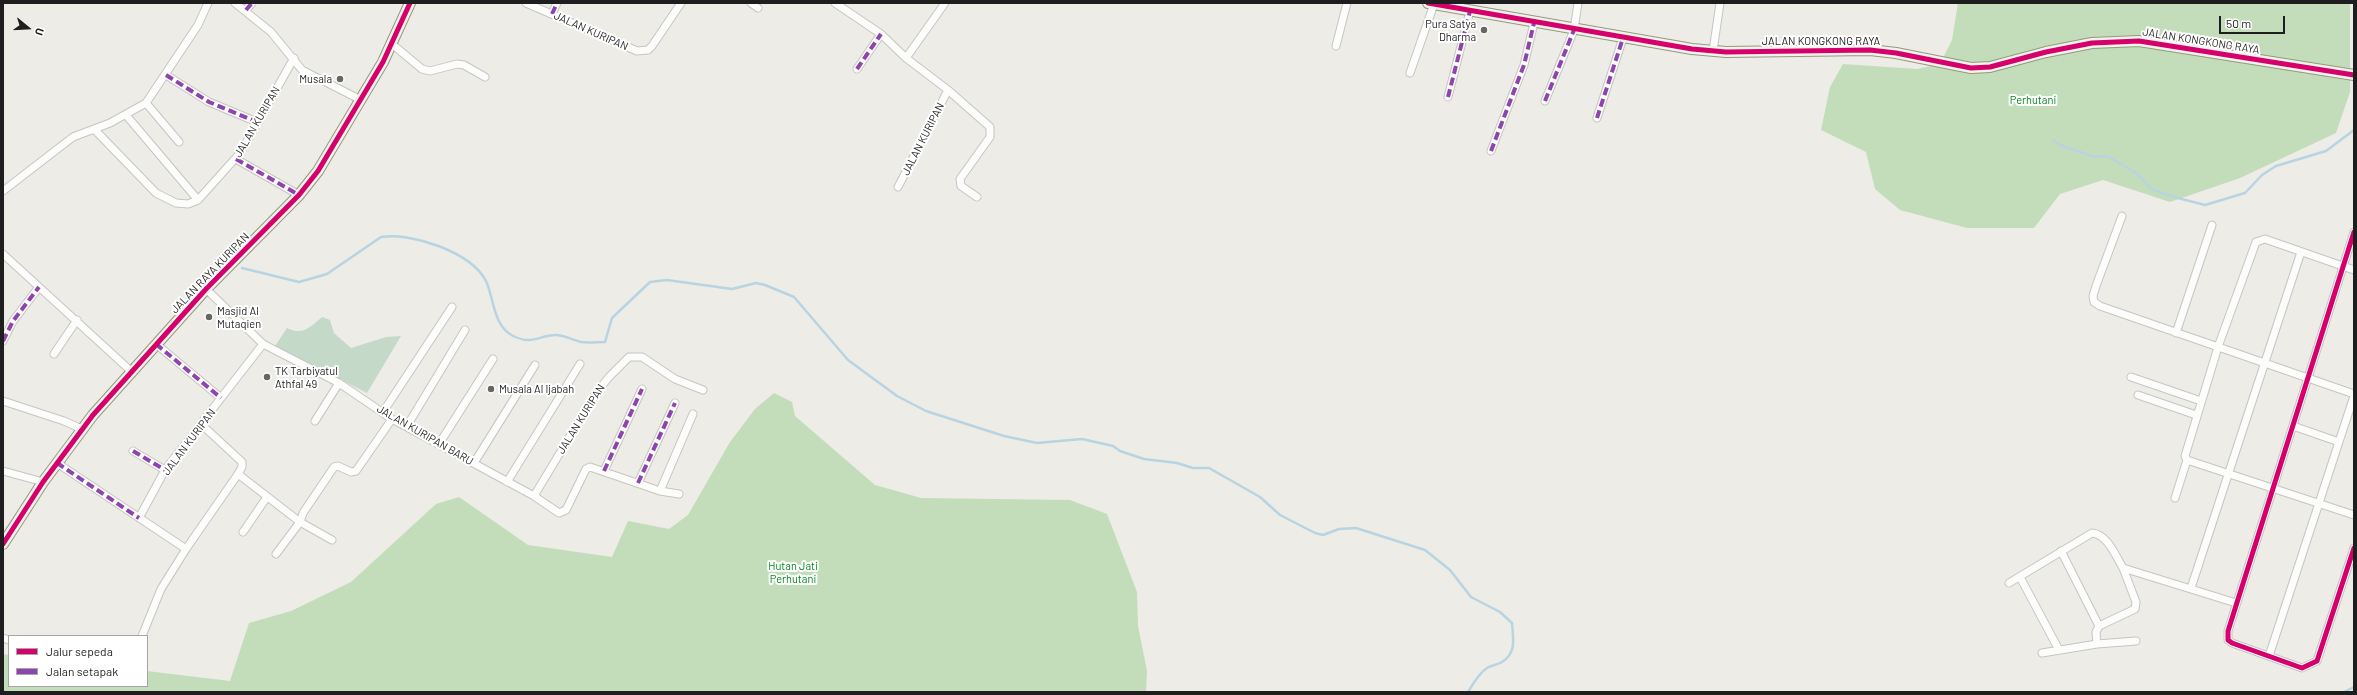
<!DOCTYPE html>
<style>
body{margin:0}
#map{position:relative;width:2357px;height:695px;overflow:hidden;background:#edece7;font-family:Barlow,sans-serif}
canvas{display:block}
.frame{position:absolute;inset:0;border:4px solid #1e1e1e;pointer-events:none}
.legend{position:absolute;left:8px;top:635px;width:140px;height:52px;box-sizing:border-box;background:#fff;border:1px solid #a5a5a5;margin:0;padding:5px 7px;list-style:none;font-size:12px;color:#1e1e1e}
.legend li{display:flex;align-items:center;gap:8px;height:20px}
.legend b{width:20px;border:1px solid #a5a5a5}
.north{position:absolute;left:8px;top:8px;width:40px;height:40px;-webkit-text-stroke:3px #fff;paint-order:stroke;rotate:108deg;font-size:11px;font-weight:700;line-height:16px;text-align:center;color:#1e1e1e}
.north::after{content:'';display:block;margin:auto;width:14px;height:18px;background:#1e1e1e;clip-path:polygon(50% 0,100% 100%,50% 72%,0 100%)}
.scale{position:absolute;left:2219px;top:16px;width:66px;height:18px;box-sizing:border-box;border:2px solid #1e1e1e;border-top:0;padding-left:5px;font-size:12px;line-height:14px;white-space:nowrap;color:#1e1e1e;-webkit-text-stroke:3px #fff;paint-order:stroke}
</style>
<div id="map">
<canvas width="2357" height="695"></canvas>
<div class="frame"></div>
<ul class="legend">
<li><b style="height:5px;background:#d6006c"></b>Jalur sepeda</li>
<li><b style="height:5px;background:#8e44ad"></b>Jalan setapak</li>
</ul>
<div class="north">U</div>
<div class="scale">50 m</div>
</div>
<script>
const context = document.querySelector('canvas').getContext('2d');
context.lineJoin = 'round';
function paint(path, color) {
  context.fillStyle = color;
  context.fill(path, 'evenodd');
}
function trace(path, color, width, dash) {
  context.strokeStyle = color;
  context.lineWidth = width;
  context.lineCap = dash ? 'butt' : 'round';
  context.setLineDash(dash || []);
  context.stroke(path);
}
function label(font, color, halo, rows, align = 'center') {
  context.font = font + ' Barlow,sans-serif';
  context.lineWidth = 4;
  context.setLineDash([]);
  context.textBaseline = 'middle';
  context.strokeStyle = halo;
  context.fillStyle = color;
  for (const [text, x, y, turn = 0] of rows) {
    context.save();
    context.translate(x, y);
    context.rotate((+turn || 0) * Math.PI / 180);
    context.textAlign = isNaN(turn) ? turn : align;
    if (halo) context.strokeText(text, 0, 0);
    context.fillText(text, 0, 0);
    context.restore();
  }
}
paint(new Path2D(`
 M1958,3H2350V92L2336,133L2240,178L2170,202L2103,180L2060,194L2034,228H1967L1900,210L1875,189L1866,152L1821,130L1830,87L1843,64L1917,69L1940,64L1952,40Z
 M774,393L792,402L795,416L875,485L921,498L1070,500L1107,514L1137,592L1138,626L1147,671L1146,692H3V654L9,655V686H147V671L230,681L249,623L291,611L351,582L436,504L459,497L528,545L612,557L628,521L669,529L688,515L730,442L755,409Z`), '#c3ddba');
paint(new Path2D(`
 M322,317L330,320L334,333L351,348L386,337L401,336L367,393L275,346L287,328C303,336 310,327 322,317Z`), '#c5d9c8');
trace(new Path2D(`
 M2053,140L2060,145L2092,156L2109,157L2138,174L2151,189L2174,197L2205,205L2245,193L2262,175L2276,166L2326,151L2354,130
 M242,268L299,282L327,274L381,237C411,232 471,252 486,281C494,298 493,326 513,336C534,346 540,334 557,335C566,336 573,340 581,342C588,343 597,342 605,342L612,318L650,282L667,280L732,289L756,283L765,285L794,297L848,360L897,396L926,411L1004,436L1037,443L1082,439L1113,446L1120,451L1144,459L1177,463L1193,468H1209L1260,497L1280,515L1315,533L1323,535L1339,529L1356,528L1425,550L1450,570L1471,597L1500,612L1512,623C1513,638 1517,653 1502,662C1497,665 1492,665 1487,668C1479,673 1473,684 1468,692
 M2344,692L2354,687`), '#b8d4e2', 2.5);
const street = new Path2D(`
 M235,3L271,32L302,70L361,100
 M526,3L637,51L648,50L652,46L681,3
 M751,3L758,8
 M835,3L881,34L906,58L948,90L990,127V137L960,179L961,186L977,197
 M246,10L252,3
 M552,14L557,3
 M392,44L422,69L430,71L457,64L464,65L485,77
 M1336,46L1347,3
 M1713,51L1720,3
 M906,58L945,3
 M857,69L881,34
 M1410,73L1434,4
 M166,75L209,102L257,122
 M1448,97L1470,11
 M1545,101L1574,30L1578,3
 M146,103L179,142
 M126,115L198,200
 M1597,118L1623,38
 M95,130L156,193L176,203L188,204L198,200L241,152L294,58
 M1491,151L1524,65L1534,23
 M236,159L299,195
 M898,187L948,90
 M3,191L73,137L110,123L146,103L198,25L208,3
 M2122,216L2096,286L2093,296L2094,302L2100,306L2354,394
 M2354,232L2228,631V640L2232,643L2302,668L2317,661L2354,548
 M3,254L132,372
 M2354,270L2265,239L2256,242L2218,347L2185,456L2187,460L2354,515
 M206,289L263,344L339,383L392,419L534,496L559,513L566,510L586,469L590,467L660,491L679,494
 M2176,333L2212,225
 M3,341L13,321L39,287
 M156,344L221,398
 M54,354L77,320
 M2131,377L2201,401
 M2138,395L2196,415
 M3,401L64,421L82,429
 M383,412L452,307
 M315,421L339,383
 M202,425L242,462V467L238,474
 M407,426L465,330
 M2293,426L2339,442
 M439,444L493,359
 M133,451L165,470
 M57,463L186,549L161,589L142,636
 M474,463L535,365
 M3,471L43,482
 M604,471L642,389
 M507,482L580,364
 M638,483L675,403
 M660,491L693,414
 M534,496L596,393L609,377L629,357H642L675,379L703,390
 M2175,498L2187,460
 M139,518L165,470L263,344
 M243,532L267,497
 M186,549L238,474L300,522L303,513L334,467L338,466L351,472L356,471L392,419
 M2061,551L2099,626
 M276,554L300,522L332,540
 M2020,577L2059,650
 M2009,583L2092,533C2108,535 2115,555 2123,568L2236,603
 M2191,588L2301,252
 M3,638L9,640
 M2097,644L2136,641
 M2042,653L2097,644L2096,632L2099,626L2135,609L2136,602L2123,568
 M2269,656L2354,396`);
const secondary = new Path2D(`
 M1428,3L1692,49L1726,52L1870,50L1896,53L1971,68L1990,67L2046,52L2092,43L2139,41L2354,75
 M3,544L43,482L93,415L206,289L299,195L318,171L383,62L410,3`);
trace(street, '#c5c5c3', 9);
trace(secondary, '#93987e', 12);
trace(street, '#fcfcfb', 7);
trace(secondary, '#f2f4ea', 10);
trace(new Path2D(`
 M246,10L252,3
 M552,14L557,3
 M857,69L881,34
 M166,75L209,102L257,122
 M1448,97L1470,11
 M1545,101L1574,30
 M1597,118L1623,38
 M1491,151L1524,65L1534,23
 M236,159L299,195
 M3,341L13,321L39,287
 M156,344L221,398
 M133,451L165,470
 M57,463L139,518
 M604,471L642,389
 M638,483L675,403`), '#8e44ad', 4, [8, 4]);
trace(new Path2D(`
 M1428,3L1692,49L1726,52L1870,50L1896,53L1971,68L1990,67L2046,52L2092,43L2139,41L2354,75
 M2354,232L2228,631V640L2232,643L2302,668L2317,661L2354,548
 M3,544L43,482L93,415L206,289L299,195L318,171L383,62L410,3`), '#d6006c', 5);
for (const [x, y, r, color] of [
 [1484,30,4,"#666664"],
 [340,79,4,"#666664"],
 [209,317,4,"#666664"],
 [267,377,4,"#666664"],
 [491,389,4,"#666664"]
]) {
  const dot = new Path2D();
  dot.arc(x, y, r, 0, 2 * Math.PI);
  context.fillStyle = color;
  context.fill(dot);
  trace(dot, '#fff', 1.5);
}
label('11px', '#1e1e1e', '#fff', [
 ["Pura Satya",1476,24,"right"],
 ["Dharma",1476,37,"right"],
 ["Musala",332,79,"right"],
 ["Masjid Al",217,311],
 ["Mutaqien",217,324],
 ["TK Tarbiyatul",275,371],
 ["Athfal 49",275,384],
 ["Musala Al Ijabah",499,389]
], 'left');
label('11px', '#1e1e1e', '#fff', [
 ["JALAN KURIPAN",591,31,24],
 ["JALAN KONGKONG RAYA",1821,41],
 ["JALAN KONGKONG RAYA",2201,41,9],
 ["JALAN KURIPAN",257,122,-60],
 ["JALAN KURIPAN",923,139,-63],
 ["JALAN RAYA KURIPAN",210,273,-46],
 ["JALAN KURIPAN",581,419,-58],
 ["JALAN KURIPAN BARU",425,435,30],
 ["JALAN KURIPAN",189,442,-53]
]);
label('11px', '#05831f', '#fff', [
 ["Perhutani",2033,100],
 ["Hutan Jati",793,566],
 ["Perhutani",793,579]
]);
</script>
